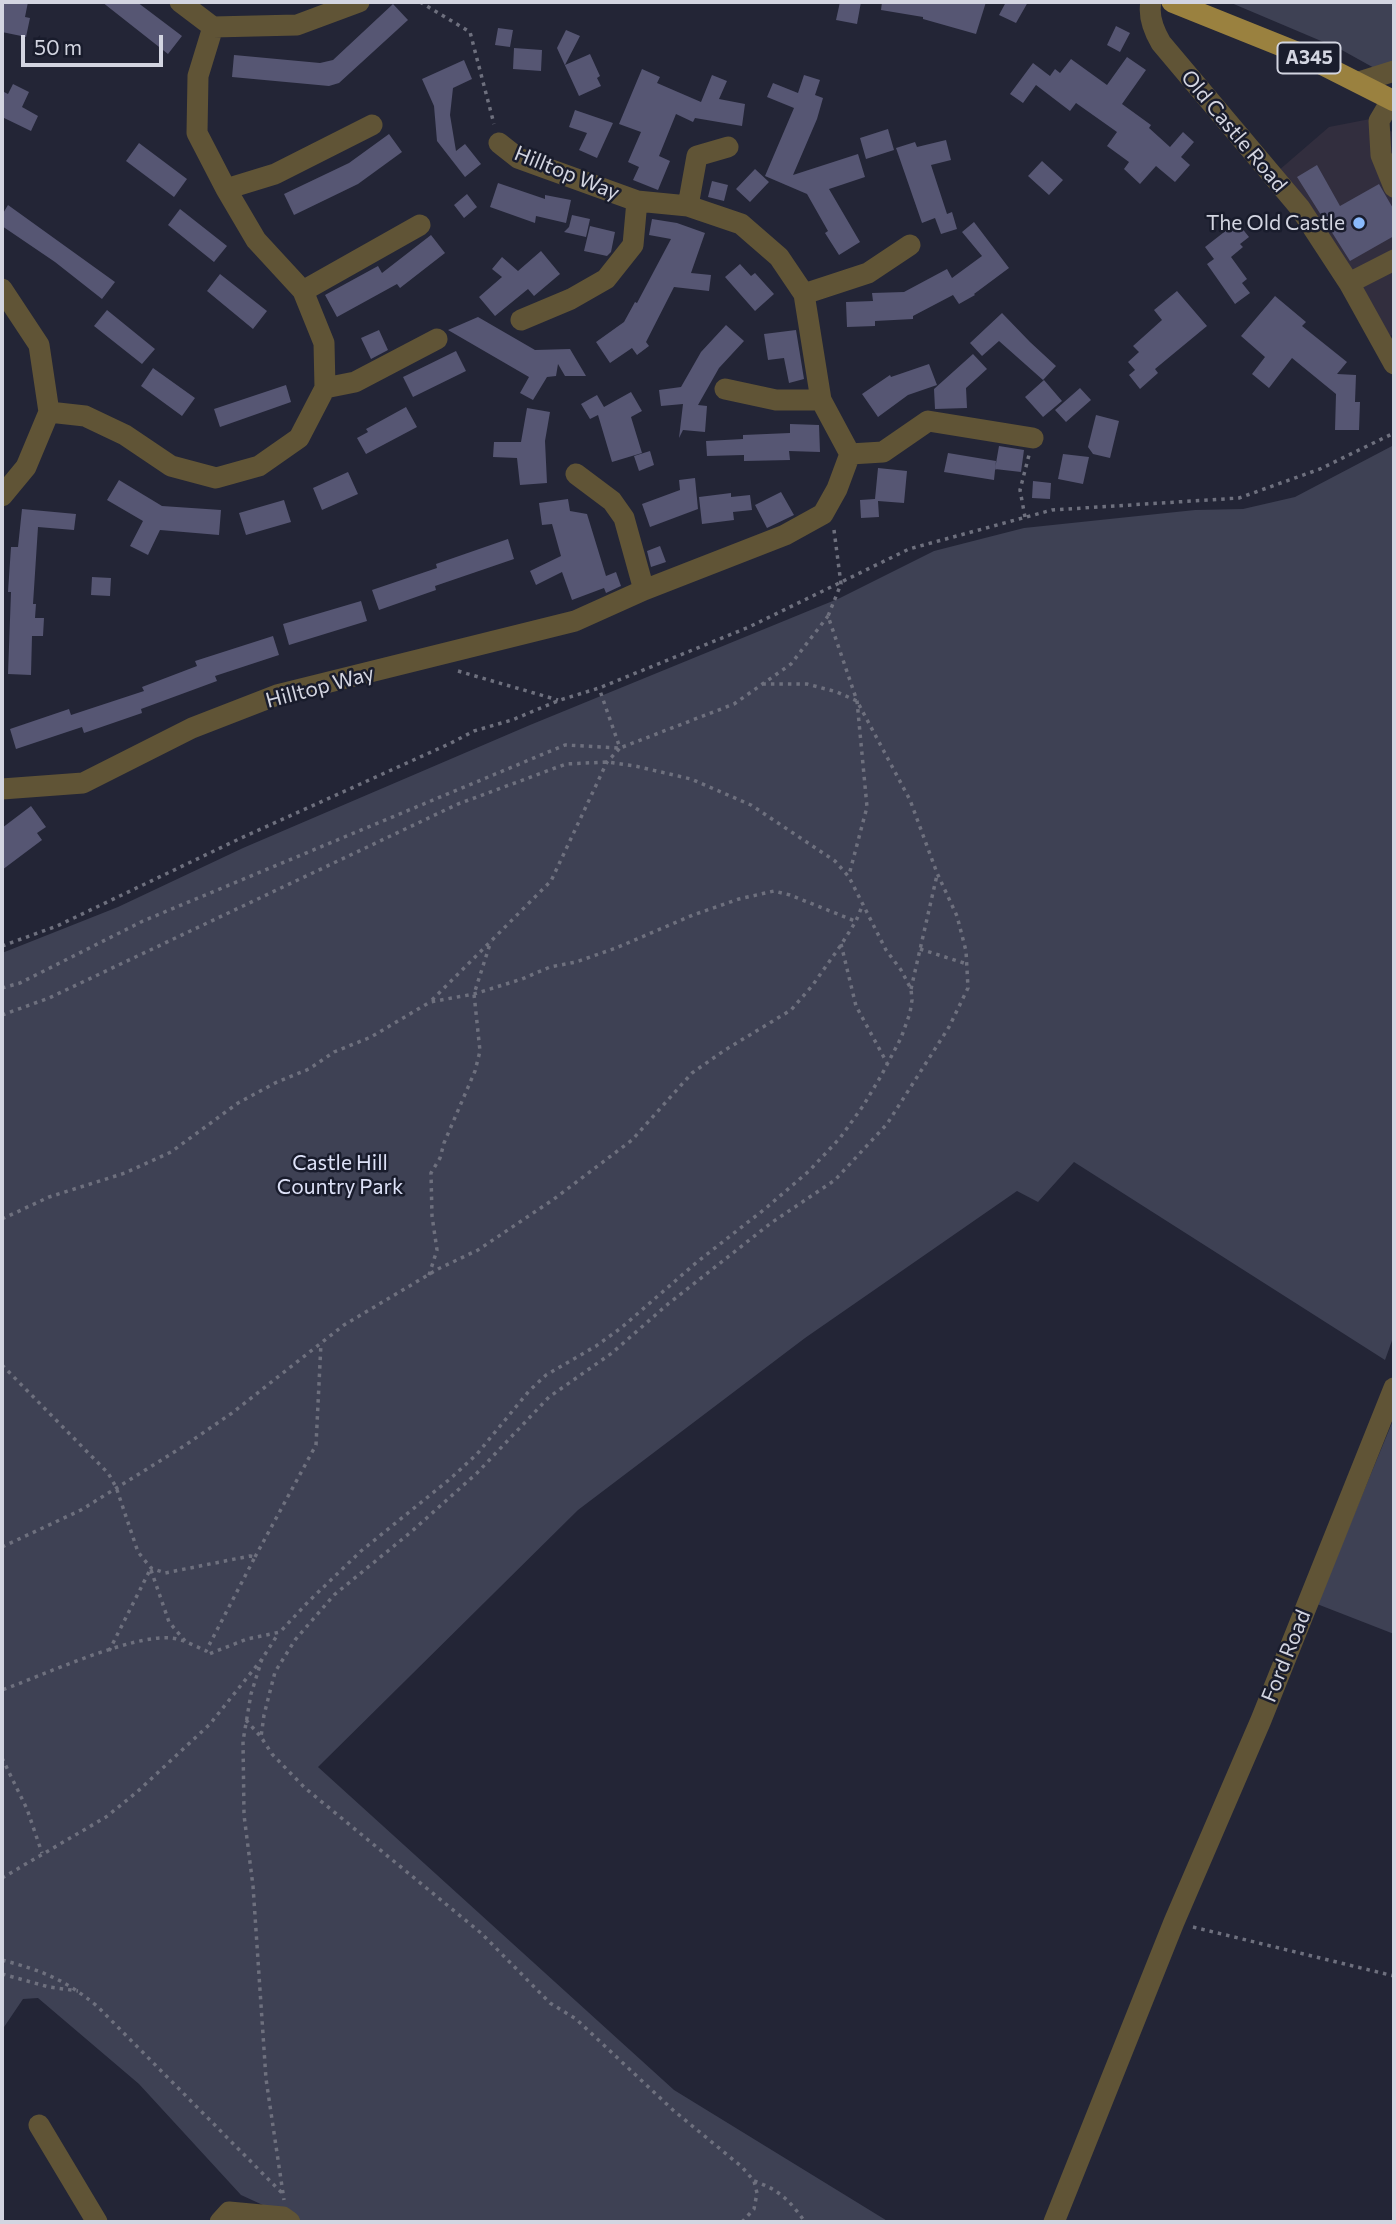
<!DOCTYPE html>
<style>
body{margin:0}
#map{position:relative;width:1396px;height:2224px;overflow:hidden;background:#232536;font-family:Commissioner,sans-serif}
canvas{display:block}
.frame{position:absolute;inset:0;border:4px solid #d3d5e1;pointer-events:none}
.scale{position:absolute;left:21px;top:35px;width:142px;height:32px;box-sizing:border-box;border:4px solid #d3d5e1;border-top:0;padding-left:9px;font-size:21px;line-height:24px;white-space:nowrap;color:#d3d5e1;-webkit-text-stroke:5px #191c2c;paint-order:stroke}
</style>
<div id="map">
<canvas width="1396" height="2224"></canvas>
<div class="frame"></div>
<div class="scale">50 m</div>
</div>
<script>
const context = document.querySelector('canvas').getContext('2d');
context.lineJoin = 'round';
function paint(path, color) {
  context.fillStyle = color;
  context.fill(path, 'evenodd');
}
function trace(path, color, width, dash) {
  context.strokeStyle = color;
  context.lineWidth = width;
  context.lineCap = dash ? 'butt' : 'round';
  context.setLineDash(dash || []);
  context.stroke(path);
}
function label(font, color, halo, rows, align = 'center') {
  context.font = font + ' Commissioner,sans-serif';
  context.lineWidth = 5;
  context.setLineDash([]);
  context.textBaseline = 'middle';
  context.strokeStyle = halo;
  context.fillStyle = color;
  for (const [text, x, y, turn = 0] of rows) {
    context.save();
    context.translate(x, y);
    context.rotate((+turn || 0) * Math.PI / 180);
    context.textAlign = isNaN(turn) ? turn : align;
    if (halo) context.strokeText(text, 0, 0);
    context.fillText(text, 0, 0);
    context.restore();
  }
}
paint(new Path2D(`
 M1370,119L1394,133V334L1390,336L1349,267L1278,171L1329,127Z`), '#322e3e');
paint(new Path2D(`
 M1229,2H1394V79L1340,49Z
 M1394,445V1335L1385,1360L1074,1162L1038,1202L1017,1191L805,1338L578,1510L318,1767L674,2090L889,2222H300L241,2195L139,2084L38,1998L23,1999L2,2030V953L118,907L243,848L530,725L840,598L934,551L1024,528L1195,510L1243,509L1295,497Z
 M1394,1418V1634L1317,1604Z`), '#3e4154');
paint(new Path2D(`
 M2,2H28L25,17L30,18L26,37L2,32Z
 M102,2H137L182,36L168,54Z
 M840,2H861L857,24L836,20Z
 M882,2H986L976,34L923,19V17L881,10Z
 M1006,2H1028L1016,23L999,15Z
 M393,4L408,20L339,83L329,86L232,77L234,55L320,63L333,60Z
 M1116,26L1130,33L1120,52L1107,45Z
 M498,28L513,30L510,47L495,45Z
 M566,30L580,36L565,65L590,54L600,76L597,78L601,86L579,96L557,48Z
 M514,48L542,50L541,71L513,69Z
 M1127,57L1146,70L1122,104L1151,125L1149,128L1170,147L1183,132L1194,142L1181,157L1190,165L1175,182L1156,166L1140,184L1124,169L1129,162L1107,146L1117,132L1076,103L1070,111L1036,85L1023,103L1010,94L1033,63L1050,76L1055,69L1060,73L1071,59L1107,85Z
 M464,60L472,79L453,88L450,115L456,151L465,144L481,164L465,177L437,141L434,106L422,79Z
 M642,69L660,77L657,83L701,102L712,75L727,81L719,99L745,104L742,126L695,118L693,122L676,114L659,156L670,161L658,190L633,180L639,167L628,162L641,132L619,124Z
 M804,75L820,80L815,95L823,98L817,119L793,175L858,154L865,177L829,189L860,242L839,255L825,233L828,231L807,194L765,176L794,108L767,97L773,83L798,93Z
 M13,84L29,92L22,107L38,116L31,131L2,117V91L8,94Z
 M575,110L613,123L597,158L579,150L587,133L569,127Z
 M888,129L894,150L866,159L860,138Z
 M389,134L402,152L358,184L294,215L284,194L349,163Z
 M946,140L951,160L931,165L947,214L952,212L957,229L941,234L935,218L922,223L896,148L915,142L917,147Z
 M139,143L187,179L174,197L126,161Z
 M1042,161L1063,180L1049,195L1028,176Z
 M1317,165L1340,206L1379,184L1394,210V236L1350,261L1297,177Z
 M755,169L769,182L750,202L736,189Z
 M712,181L728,185L724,201L708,197Z
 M498,183L545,199V195L571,200L566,223L536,216L535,223L490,207Z
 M467,194L477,207L464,218L454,205Z
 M8,205L115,282L102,299L55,262L2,226V215Z
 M180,209L227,246L214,262L168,225Z
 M572,215L590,219L586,237L564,232L569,227Z
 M652,219L677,223L705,233L691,273L711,275L709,291L674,287L646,342L649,346L637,355L632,348L610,363L596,342L624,322L635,302L637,303L671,239L649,235Z
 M974,222L1009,268L974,294L975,295L959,304L953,295L913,316V319L875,321V326L847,327L846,302L873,301L872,293L904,292L947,269L952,278L982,256L962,232Z
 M1237,222L1249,237L1240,244L1243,247L1231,257L1247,279L1242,283L1250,293L1235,304L1207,264L1214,259L1205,247Z
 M590,226L615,232L611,252L607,256L584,251Z
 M431,235L445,253L400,288L397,284L337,317L325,295L378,266L382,273Z
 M541,251L560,274L534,296L528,289L495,316L479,297L502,277L492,269L502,257L518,271Z
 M740,264L751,276L755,273L774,294L755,311L725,277Z
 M220,274L267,311L253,329L207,291Z
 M1177,291L1207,326L1155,369L1158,373L1140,389L1129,375L1135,370L1128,362L1139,352L1133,346L1162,320L1154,310Z
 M1275,296L1306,322L1302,326L1347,362L1337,374L1356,375L1355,402H1360L1359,430H1335L1336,394L1292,358L1269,388L1252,374L1265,357L1241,336Z
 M107,310L155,349L142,364L94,326Z
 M1002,313L1030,342L1056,366L1043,380L999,341L982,356L970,343Z
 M478,317L535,350L570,349L586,376H565L558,364L556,376L547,377L533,400L520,393L529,377L448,330Z
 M726,325L744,341L719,368L698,405L707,406L705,432L683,430L679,438L683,404L661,406L659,390L681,387L701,352Z
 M379,330L388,350L371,359L361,338Z
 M796,330L804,379L789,383L784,358L768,360L764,334Z
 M456,351L466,371L413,397L403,377Z
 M973,354L987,369L966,388L967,408L935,409L934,389Z
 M929,364L937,385L908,395L878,417L862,394L890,375L891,377Z
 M153,368L195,398L182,416L141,386Z
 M1044,380L1062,401L1043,417L1025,397Z
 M286,385L291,402L220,427L214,409Z
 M1080,388L1091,400L1066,422L1055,410Z
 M631,392L642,411L631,417L642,453L612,462L598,415L590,419L581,404L597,395L604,407Z
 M406,407L417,427L366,454L357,438L368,432L366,429Z
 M527,408L550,412L545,441L547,483L520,485L517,458L493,457L494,442H521Z
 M1096,415L1119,421L1110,458L1093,454L1088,447Z
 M790,424L819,425L820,452L789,451L790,460L744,461V455L707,456L706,441L743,439V435L790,433Z
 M999,446L1024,450L1021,472L995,469Z
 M650,451L654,465L639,471L634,456Z
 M948,453L996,461L994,480L944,472Z
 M1063,454L1089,457L1083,484L1058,479Z
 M878,468L907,471L904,503L878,501L879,517L861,518L860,500L875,499Z
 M348,472L358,494L322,510L313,488Z
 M695,478L698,509L650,527L642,504L680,490L679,480Z
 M119,480L162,506L221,510L219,535L160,530L148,555L130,546L143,521L107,500Z
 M1033,481L1051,483L1050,499L1032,498Z
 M781,492L794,515L767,528L755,505Z
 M731,493V497L750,495L752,510L733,512L734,520L702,524L699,497Z
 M568,499L570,511L587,514L606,576L616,572L621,586L606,593L604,588L572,600L562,572L536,585L530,571L561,556L552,524L542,525L539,503Z
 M284,500L291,522L246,535L239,513Z
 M22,509L76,514L74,530L38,527L33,604H36L35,618H44L43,636H32L31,675L8,674L11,592H8L11,547H18Z
 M508,539L514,559L435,586L436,590L379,610L372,590L437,568L436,564Z
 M660,546L666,562L651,567L647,551Z
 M92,577L111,578L110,596L91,595Z
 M361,601L367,621L289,645L283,624Z
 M273,636L279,655L215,676L217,681L141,709L142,713L84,733L82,727L16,749L10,729L69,709L71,715L144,691L142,687L197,666L195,661Z
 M31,806L46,827L37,833L42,840L2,870V828Z`), '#565673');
trace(new Path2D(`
 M420,2L470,32L494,124
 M1025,517L1020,490L1029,455
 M834,530L841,584L828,616L857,701L867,807L849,875
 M458,671L558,700
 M841,944L856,1006L887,1063
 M2,946L57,926L241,838L451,743L474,731L512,720L560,700L599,688L749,627L909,549L1052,510L1239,498L1320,469L1394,433
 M920,949L967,964
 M2,988L20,983L143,921L565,745L620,748L734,704L791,664L828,616
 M911,989L937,875
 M432,1000L551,881L607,762L620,748L599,688
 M2,1015L49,998L458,804L566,764L607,762L635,766L691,779L751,805L835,861L849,877L886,950L901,970L911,989L912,1000L910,1013L901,1038L881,1076L863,1106L840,1138L809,1171L766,1208L697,1262L621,1328L596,1346L546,1375L529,1391L477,1454L450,1479L361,1551L308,1602L280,1632L247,1639L209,1654L206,1651
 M2,1219L49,1197L125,1173L171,1152L238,1103L277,1082L309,1069L334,1052L371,1037L430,1002L474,994L522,979L550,967L576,962L616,948L693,915L739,899L774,891L790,895L855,921
 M429,1275L437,1250L432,1216L431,1173L440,1158L444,1143L475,1071L480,1051L474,994L491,941
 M2,1365L108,1473L116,1487L138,1552L151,1568L165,1573L250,1556L255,1557L206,1651C195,1646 183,1639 171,1638C132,1634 41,1676 2,1690
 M2,1547L81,1510L184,1446L232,1413L344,1325L438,1269L478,1250L554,1199L632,1140L692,1073L725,1050L791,1010L812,986L841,945L856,921L863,904
 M255,1557L316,1445L321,1343
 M151,1570L169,1622L185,1641
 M109,1651L151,1568
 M262,1659L251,1694L243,1741L244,1815L253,1886L266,2079L284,2200
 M246,1720L261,1737
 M2,1758L27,1809L42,1853
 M2,1878L106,1817L137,1792L210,1724L262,1659L278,1634
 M1193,1927L1394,1976
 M2,1960C43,1971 64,1979 97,2006L283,2194
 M2,1974L49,1987L78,1991
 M754,2181C780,2190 790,2201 805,2222
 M742,2222L754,2209L757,2193L754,2181L742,2167L673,2110L576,2019L550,2003L481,1933L305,1788L272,1754L261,1737L264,1715L275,1672L295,1640L334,1595L411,1532L477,1473L549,1397L612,1353L668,1304L771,1223L835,1180L887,1124L949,1027L968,988L966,951L957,916L937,873L910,800L857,701L837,692L807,684H761`), '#6e707e', 3.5, [3.5, 5]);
trace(new Path2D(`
 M180,2L213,27L297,25L359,2
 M1151,2C1148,16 1154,31 1161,43L1300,208L1349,283L1394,364
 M1359,82L1394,71
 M1392,99L1379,121L1381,155L1394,187
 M226,189L275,174L372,125
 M688,206L697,156L728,147
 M1349,283L1394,260
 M2,289L39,345L49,412L26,467L2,496
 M303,291L420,225
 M804,294L868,273L910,245
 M521,320L571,299L606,279L633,245L637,201
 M325,388L355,382L437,339
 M725,389L776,400H821
 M49,412L85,416L125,435L171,466L216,478L259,466L299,438L325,388L324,343L303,291L256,240L226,189L197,133L198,76L213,27
 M850,454L883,452L928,421L1033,438
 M576,474L612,501L624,518L644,590
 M2,789L83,783L192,728L277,695L575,621L644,590L785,535L823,514L837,489L850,454L821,400L804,294L779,257L741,224L688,206L637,201L518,158L499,143
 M39,2125L97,2222
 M220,2222L229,2212L283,2217L290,2222
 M1054,2222L1174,1922L1261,1720L1394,1388`), '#605436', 21);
trace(new Path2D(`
 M1172,2L1299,53L1394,101`), '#9a813f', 21);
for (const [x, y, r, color] of [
 [1359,223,7,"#8abafc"]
]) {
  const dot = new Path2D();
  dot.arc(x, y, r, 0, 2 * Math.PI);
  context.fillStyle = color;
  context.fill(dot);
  trace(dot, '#191c2c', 2.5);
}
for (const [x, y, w] of [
 [1309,58,63]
]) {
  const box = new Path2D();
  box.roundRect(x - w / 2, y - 15.5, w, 31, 5);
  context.fillStyle = '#191c2c';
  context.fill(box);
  trace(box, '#d3d5e1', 2);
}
label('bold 19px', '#d3d5e1', null, [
 ["A345",1309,58]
]);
label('21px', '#d3d5e1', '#191c2c', [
 ["Old Castle Road",1234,131,50],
 ["Hilltop Way",567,173,22],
 ["Hilltop Way",320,687,-15],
 ["Ford Road",1286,1656,-68]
]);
label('21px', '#d3d5e1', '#191c2c', [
 ["The Old Castle",1345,223]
], 'right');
label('21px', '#dee2f8', '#191c2c', [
 ["Castle Hill",340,1163],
 ["Country Park",340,1187]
]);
</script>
